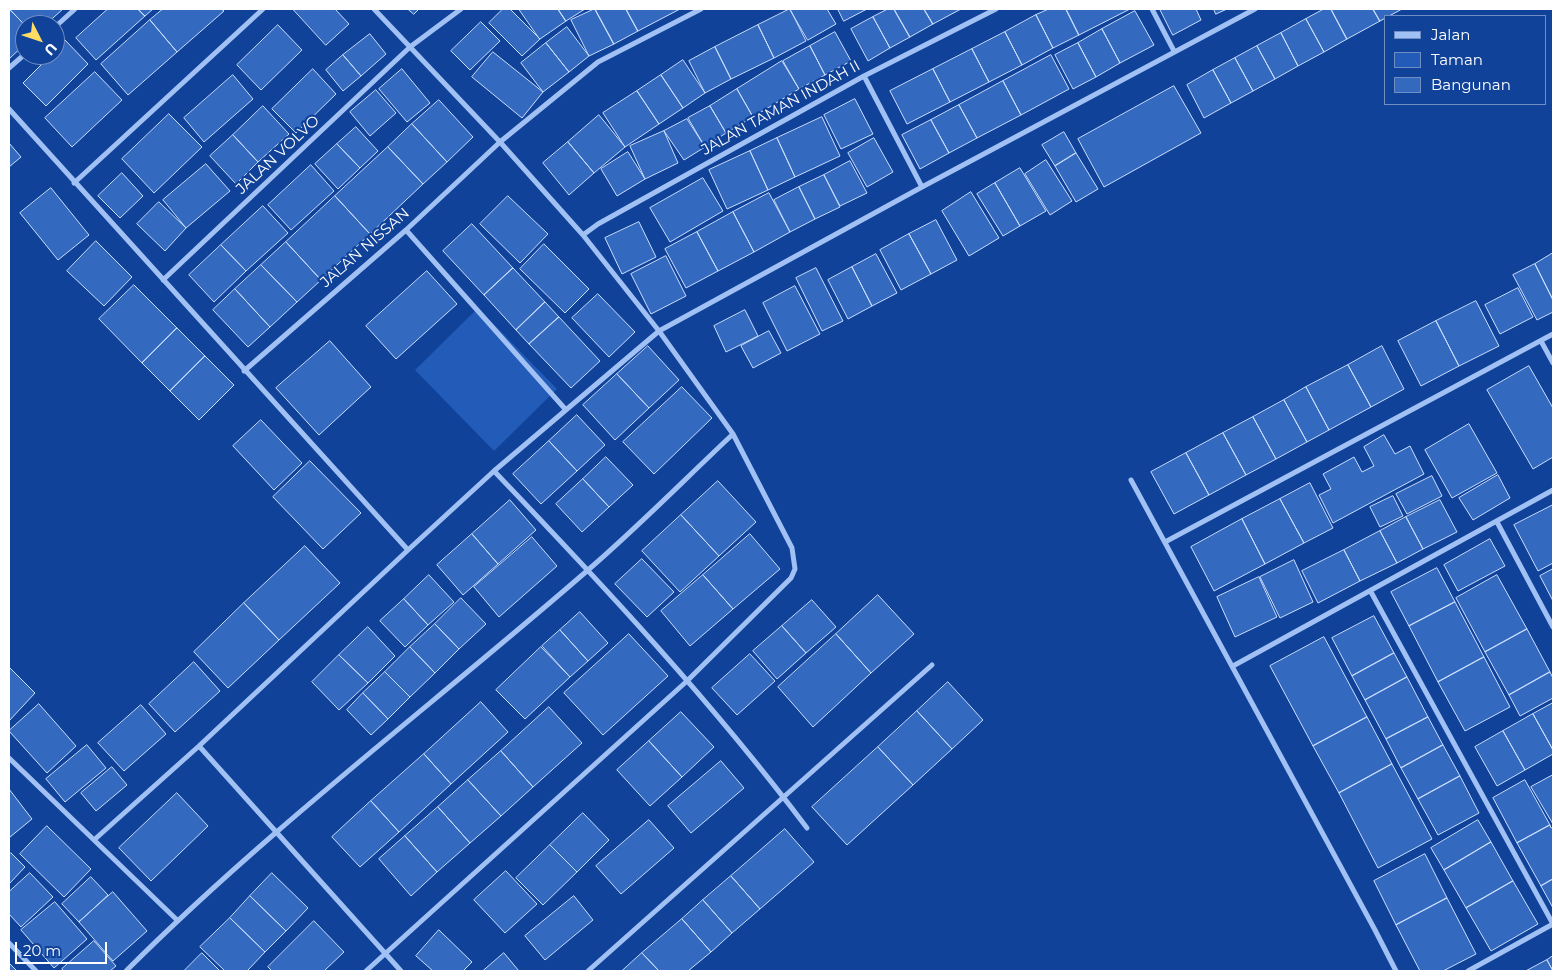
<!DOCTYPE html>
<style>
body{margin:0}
#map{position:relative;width:1562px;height:980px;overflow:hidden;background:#104299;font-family:Montserrat,sans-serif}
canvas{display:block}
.frame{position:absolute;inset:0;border:10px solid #fff;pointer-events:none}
.legend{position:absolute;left:1384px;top:15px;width:162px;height:90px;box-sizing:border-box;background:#104299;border:1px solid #708ec2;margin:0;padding:6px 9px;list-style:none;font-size:15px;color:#fff}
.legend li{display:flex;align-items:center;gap:10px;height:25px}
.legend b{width:25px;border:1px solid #708ec2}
.north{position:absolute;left:15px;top:15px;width:50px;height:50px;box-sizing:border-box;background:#104299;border:1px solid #708ec2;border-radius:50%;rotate:131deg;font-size:14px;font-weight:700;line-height:20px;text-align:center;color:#fff}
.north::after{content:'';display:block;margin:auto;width:18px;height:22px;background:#ffdd65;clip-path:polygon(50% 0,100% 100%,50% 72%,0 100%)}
.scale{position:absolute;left:15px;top:942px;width:92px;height:22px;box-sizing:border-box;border:2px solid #fff;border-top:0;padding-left:6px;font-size:15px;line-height:18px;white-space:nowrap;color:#fff;-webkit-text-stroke:4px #104299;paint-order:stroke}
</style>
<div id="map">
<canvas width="1562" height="980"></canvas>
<div class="frame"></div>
<ul class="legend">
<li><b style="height:6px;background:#a1c1f5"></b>Jalan</li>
<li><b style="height:14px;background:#225bb8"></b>Taman</li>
<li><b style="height:14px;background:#3469c0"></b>Bangunan</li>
</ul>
<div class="north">U</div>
<div class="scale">20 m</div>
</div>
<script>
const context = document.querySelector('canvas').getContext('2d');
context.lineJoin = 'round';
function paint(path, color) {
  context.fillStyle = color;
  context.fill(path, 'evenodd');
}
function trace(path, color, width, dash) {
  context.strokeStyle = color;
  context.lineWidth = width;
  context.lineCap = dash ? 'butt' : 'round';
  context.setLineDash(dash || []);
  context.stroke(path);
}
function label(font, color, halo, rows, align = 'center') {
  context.font = font + ' Montserrat,sans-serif';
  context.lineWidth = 4.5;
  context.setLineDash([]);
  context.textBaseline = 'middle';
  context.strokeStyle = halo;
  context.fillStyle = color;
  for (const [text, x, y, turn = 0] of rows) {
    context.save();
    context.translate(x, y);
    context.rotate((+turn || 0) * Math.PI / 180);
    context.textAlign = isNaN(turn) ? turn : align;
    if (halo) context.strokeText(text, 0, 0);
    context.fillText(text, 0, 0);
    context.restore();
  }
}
paint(new Path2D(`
 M478,308L557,389L494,451L415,370Z`), '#225bb8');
const building = new Path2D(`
 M9,9L25,25V44L9,59Z
 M10,9H63L45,25H25Z
 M108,9H138L145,16L96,60L76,38Z
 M138,9H153L145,16Z
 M163,9H221L224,11L177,52L150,20Z
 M293,9H335L349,24L326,45Z
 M408,9H419L414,14Z
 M503,9H510L540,39L522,56L489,23Z
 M519,9H558L566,21L540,39Z
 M558,9H585L566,21Z
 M595,9L614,44L589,56L571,20Z
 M595,9H626L638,31L614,44Z
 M626,9H680L638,31Z
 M790,9L806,41L774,58L758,25Z
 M790,9H827L836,24L808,40Z
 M838,9H867L844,21Z
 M888,9H894L910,37L890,48L873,17Z
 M894,9H924L933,24L910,37Z
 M924,9H961L933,24Z
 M1049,9H1066L1079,35L1053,48L1036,15Z
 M1066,9H1130L1079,35Z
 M1160,9H1196L1201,20L1173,35Z
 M1214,9H1227L1216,14Z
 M1324,9H1331L1347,39L1324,52L1306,19Z
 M1331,9H1373L1380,21L1347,39Z
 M1373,9H1402L1380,21Z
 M1135,11L1154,45L1120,63L1102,29Z
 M1036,15L1053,48L1022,65L1005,32Z
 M873,17L890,48L868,61L851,29Z
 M1306,19L1324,52L1298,66L1281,33Z
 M150,20L177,52L128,95L101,64Z
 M481,22L500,41L470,70L451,51Z
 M278,25L302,50L261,90L237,65Z
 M758,25L774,58L731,79L715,47Z
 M567,27L589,56L569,72L546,43Z
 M1102,29L1120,63L1096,77L1078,43Z
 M835,32L851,61L825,75L810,46Z
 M1005,32L1022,65L989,82L972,49Z
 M1281,33L1298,66L1275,79L1257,46Z
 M370,34L386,54L361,76L343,55Z
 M65,40L88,64L46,106L23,83L51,55H55V51Z
 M546,43L569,72L543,92L521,63Z
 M1078,43L1096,77L1073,89L1055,55Z
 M810,46L825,75L799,89L783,61Z
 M1257,46L1275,79L1253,91L1235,58Z
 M715,47L731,79L705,93L689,61Z
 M972,49L989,82L950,102L933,69Z
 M493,52L543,92L522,118L472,77Z
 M343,55L361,76L343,91L326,70Z
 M1051,55L1069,89L1021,115L1003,81Z
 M1235,58L1253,91L1231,103L1213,70Z
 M683,60L705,93L683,108L661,75Z
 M782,61L799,89L753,117L737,89Z
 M313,69L336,94L296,133L272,109Z
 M402,69L430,103L407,122L379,89Z
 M933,69L950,102L907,124L890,91Z
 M1213,70L1231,103L1204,118L1187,85Z
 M95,72L122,100L72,147L45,118Z
 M233,75L253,99L204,142L184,118Z
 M661,75L683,108L659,124L637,91Z
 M1003,81L1021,115L977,138L959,105Z
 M1174,86L1201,133L1104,187L1078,139Z
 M737,89L753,117L726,133L710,106Z
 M376,90L396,113L370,136L350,112Z
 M637,91L659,124L625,147L603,113Z
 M855,99L873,134L841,149L824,115Z
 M439,100L473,137L447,162L412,124Z
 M959,105L977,138L949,153L931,120Z
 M263,106L289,134L258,162L233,135Z
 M710,106L726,133L705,147L688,118Z
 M169,114L202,147L154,193L122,159Z
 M599,115L625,147L594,173L568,142Z
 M822,117L840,156L795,177L777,138Z
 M687,119L705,147L684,160L664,131Z
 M931,120L949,153L920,169L902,135Z
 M412,124L447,162L423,184L388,147Z
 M356,127L378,151L360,168L337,144Z
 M664,131L678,163L645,179L630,146Z
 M1064,132L1076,153L1055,166L1042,145Z
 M233,135L258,162L236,184L210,156Z
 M777,138L795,177L768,190L750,151Z
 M874,138L893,172L867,187L848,153Z
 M568,142L594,173L569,195L543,163Z
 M9,143L21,157L9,167Z
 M337,144L360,168L338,189L315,164Z
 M388,147L423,184L370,234L335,196Z
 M750,151L768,190L727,209L709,170Z
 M628,152L645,179L617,196L601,169Z
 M1076,153L1098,189L1076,202L1055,166Z
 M1046,160L1072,201L1050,215L1025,174Z
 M850,161L867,193L840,206L824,175Z
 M206,164L230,191L186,228L163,200Z
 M311,165L334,191L291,230L268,205Z
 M1020,168L1046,211L1020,226L995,183Z
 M122,173L143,196L120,218L98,196Z
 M824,175L840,207L815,219L799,187Z
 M703,178L723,211L670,242L650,208Z
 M995,183L1020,226L1003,236L977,194Z
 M799,187L815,219L790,232L774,200Z
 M51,188L89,235L58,260L20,213Z
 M971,192L999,238L969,256L942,211Z
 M769,193L790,232L754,252L733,212Z
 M335,196L370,234L321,280L286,242Z
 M508,196L548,234L520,263L480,224Z
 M159,202L186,228L165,251L137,224Z
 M263,206L288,233L246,271L221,245Z
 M733,212L754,252L718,271L697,232Z
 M936,220L957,260L931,274L909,234Z
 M639,222L656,257L622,274L605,238Z
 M472,224L513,268L484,295L443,251Z
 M697,232L718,271L686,288L665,249Z
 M909,234L931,274L901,290L880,250Z
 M96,241L132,277L104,306L67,271Z
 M286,242L321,280L297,302L261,265Z
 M544,244L589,289L565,313L520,269Z
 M221,245L246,271L214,302L189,275Z
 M1553,253V300L1535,264Z
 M876,254L897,293L872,306L852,267Z
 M666,256L686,296L651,314L631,274Z
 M1535,264L1553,300V312L1537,320L1513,275Z
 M261,265L297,302L270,327L235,289Z
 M852,267L872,306L848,319L828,280Z
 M513,268L545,302L516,330L484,295Z
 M816,268L843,321L822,331L796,278Z
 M427,271L457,304L396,359L366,326Z
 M134,285L177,328L142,363L99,319Z
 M795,286L820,334L787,351L763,303Z
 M1518,288L1533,317L1500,334L1485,305Z
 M235,289L270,327L248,347L213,310Z
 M598,294L635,332L609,357L572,318Z
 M1476,301L1499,346L1459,366L1436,321Z
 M545,302L559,317L529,344L516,330Z
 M745,310L758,336L726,352L714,326Z
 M559,317L600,361L571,388L529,344Z
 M1436,321L1459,366L1421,386L1398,341Z
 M177,328L205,356L170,391L142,363Z
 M769,331L781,353L753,368L741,346Z
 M330,341L371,387L319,435L276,388Z
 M648,346L679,380L649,408L617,374Z
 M1382,346L1404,389L1371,407L1348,365Z
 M205,356L234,385L199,420L170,391Z
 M1348,365L1371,407L1329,430L1306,387Z
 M1529,366L1553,408V457L1533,469L1487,390Z
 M617,374L649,408L615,440L583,405Z
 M682,387L712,418L654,474L623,442Z
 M1306,387L1329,430L1307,442L1284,400Z
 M1284,400L1307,442L1276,459L1253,417Z
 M577,415L605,445L577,471L549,441Z
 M1253,417L1276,459L1246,475L1223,433Z
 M261,420L302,463L274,490L233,446Z
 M1469,424L1497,473L1452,498L1425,450Z
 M1223,433L1246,475L1209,495L1186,453Z
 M1384,435L1395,454L1410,446L1424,474L1333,523L1319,495L1331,489L1323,474L1354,457L1362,472L1374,466L1364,447Z
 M549,441L577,471L541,504L513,474Z
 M1186,453L1209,495L1174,514L1151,472Z
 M606,457L633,485L609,507L583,479Z
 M310,461L361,513L323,549L273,497Z
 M1498,475L1510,498L1473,520L1459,498Z
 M1432,476L1442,496L1407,514L1396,494Z
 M583,479L609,507L582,532L556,504Z
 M718,481L756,522L719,556L681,515Z
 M1310,483L1333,528L1304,543L1280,499Z
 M1393,496L1403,516L1380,527L1370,507Z
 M1280,499L1304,543L1265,564L1242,519Z
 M510,500L536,530L498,564L472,534Z
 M1440,500L1457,532L1423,549L1406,517Z
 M1553,505V563L1538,571L1514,525Z
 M681,515L719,556L680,592L642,551Z
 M1406,517L1423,549L1397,563L1380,531Z
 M1242,519L1265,564L1214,591L1191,547Z
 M1380,531L1397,563L1360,581L1344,550Z
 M472,534L498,564L463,595L437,565Z
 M750,534L780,569L733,609L703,575Z
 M532,537L557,566L499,617L474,587Z
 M1490,539L1505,566L1458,591L1444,565Z
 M305,546L340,583L279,640L244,603Z
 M1344,550L1360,581L1318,603L1302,571Z
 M642,559L674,592L647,617L615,584Z
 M1294,560L1313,602L1280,618L1260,577Z
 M1437,568L1455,602L1409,626L1391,592Z
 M1553,569V601L1540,576Z
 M429,575L454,602L428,625L404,599Z
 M703,575L733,609L690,646L661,611Z
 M1497,575L1527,629L1485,652L1456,598Z
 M1259,577L1277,617L1235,637L1217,597Z
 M878,595L914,634L871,673L836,634Z
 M461,598L486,624L459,649L435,624Z
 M404,599L428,625L405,647L380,621Z
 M812,600L836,627L806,653L782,626Z
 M1455,602L1484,657L1438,682L1409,626Z
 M244,603L279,640L228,688L194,652Z
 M580,612L608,643L588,661L560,630Z
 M1374,616L1394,653L1352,676L1332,638Z
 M435,624L459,649L435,673L410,647Z
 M782,626L806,653L777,679L753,651Z
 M368,627L395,656L368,683L339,655Z
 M1527,629L1550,672L1509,695L1485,652Z
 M560,630L588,661L570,677L542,646Z
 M629,634L668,676L603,735L564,693Z
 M836,634L871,673L813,727L778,687Z
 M1324,637L1367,717L1313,746L1270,666Z
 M410,647L435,673L410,697L385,672Z
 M541,647L570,677L525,719L496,690Z
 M1394,653L1407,677L1365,700L1352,676Z
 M750,654L775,681L737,715L712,688Z
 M339,655L368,683L339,710L312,682Z
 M1484,657L1510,707L1465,731L1438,682Z
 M194,662L220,691L175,732L149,704Z
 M9,667L35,693L9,721Z
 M385,672L410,697L388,719L363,693Z
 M1550,672L1553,678V698L1520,716L1509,695Z
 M1407,677L1428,717L1386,739L1365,700Z
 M948,682L983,720L952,749L917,711Z
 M363,693L388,719L371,735L347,710Z
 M481,702L508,732L451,784L424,754Z
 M1553,703V750L1533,714Z
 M39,704L76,746L47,773L9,731Z
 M141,705L166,734L124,771L98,743Z
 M549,707L582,743L533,787L501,751Z
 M917,711L952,749L913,785L878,747Z
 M681,712L714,747L682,777L649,741Z
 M1533,714L1553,750V754L1525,770L1503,731Z
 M1367,717L1392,764L1339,793L1313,746Z
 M1428,717L1443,745L1401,768L1386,739Z
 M1503,731L1525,770L1497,786L1475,747Z
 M649,741L682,777L650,806L617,770Z
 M87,745L106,768L65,802L46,779Z
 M1443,745L1460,776L1418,799L1401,768Z
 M878,747L913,785L847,845L812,807Z
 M501,751L533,787L501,816L468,780Z
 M424,754L451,784L399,832L371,801Z
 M721,761L744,788L691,833L668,806Z
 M1392,764L1432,839L1378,868L1339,793Z
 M112,767L127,785L96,811L81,793Z
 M1553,775V824L1531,787Z
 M1460,776L1479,813L1438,835L1418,799Z
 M468,780L501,816L470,843L438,807Z
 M1525,780L1550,825L1517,843L1493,798Z
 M9,789L32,819L10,837L9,836Z
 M177,793L208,826L151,881L119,848Z
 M371,801L399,832L360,867L332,837Z
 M438,807L470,843L437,872L405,836Z
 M583,813L609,840L577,872L550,845Z
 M649,820L674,848L621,894L596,866Z
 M1478,820L1491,842L1444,870L1431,848Z
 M1550,825L1551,828L1553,827V879L1541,886L1517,843Z
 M47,826L91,869L64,897L20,854Z
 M785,829L814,862L760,909L731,876Z
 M405,836L437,872L411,896L379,859Z
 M1491,842L1513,881L1466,908L1444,870Z
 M550,845L577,872L543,905L516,878Z
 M11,853L25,867L9,884V855Z
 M1425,854L1447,898L1396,925L1374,881Z
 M506,871L537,904L505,933L474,900Z
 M30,873L53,897L21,927L9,914V892Z
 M272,873L308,908L286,931L250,896Z
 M731,876L760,909L732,933L703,900Z
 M91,877L108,895L79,922L62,904Z
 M1553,879V908L1541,886Z
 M1513,881L1538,924L1491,951L1466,908Z
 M113,892L147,931L113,961L79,922Z
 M250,896L286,931L265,952L230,918Z
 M574,896L593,920L545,960L525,936Z
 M1447,898L1476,954L1443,971H1420L1396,925Z
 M703,900L732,933L711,952L682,919Z
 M55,902L87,939L54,968L21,930Z
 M230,918L265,952L247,971H225L200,947Z
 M682,919L711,952L688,971H659L642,953Z
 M314,921L344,952L324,971H272L268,967Z
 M439,930L472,962L463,971H433L416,956Z
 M94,941L116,966L110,971H64L62,969Z
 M202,953L220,971H184Z
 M504,953L519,971H483Z
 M642,953L659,971H622Z
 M1553,956V971L1547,960Z
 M1547,960L1553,971H1526Z
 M9,963L17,971H9Z`);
paint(building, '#3469c0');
trace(building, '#cadefe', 1);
trace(new Path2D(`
 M374,9L500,142L583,235L659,331L922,187L1255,9
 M1152,9L1174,51
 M55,27L75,9
 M9,68L25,54
 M864,76L922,187
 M9,109L408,550L494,471L659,331L733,434
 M74,183L263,9
 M406,230L566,410
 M583,235L598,224L864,76L996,9
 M163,280L410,47L461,9
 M1541,341L1553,363
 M244,371L406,230L500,142L598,62L701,9
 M494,471C603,585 712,702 807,828
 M1131,480L1375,930L1396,971
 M1497,522L1553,627
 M1165,542L1553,334
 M1371,592L1553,924
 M1233,666L1553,490
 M199,746L401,971
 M9,758L94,840L199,746L408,550
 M94,840L177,920
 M9,943L36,971
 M126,971C270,827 434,704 588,570C638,527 685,479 733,434L792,548L795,569L791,578L687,681L366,971
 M588,971L932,665
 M1468,971L1553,924`), '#a1c1f5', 5);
label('15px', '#fff', '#104299', [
 ["JALAN TAMAN INDAH II",781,108,-29],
 ["JALAN VOLVO",278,155,-43],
 ["JALAN NISSAN",365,248,-41]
]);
</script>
